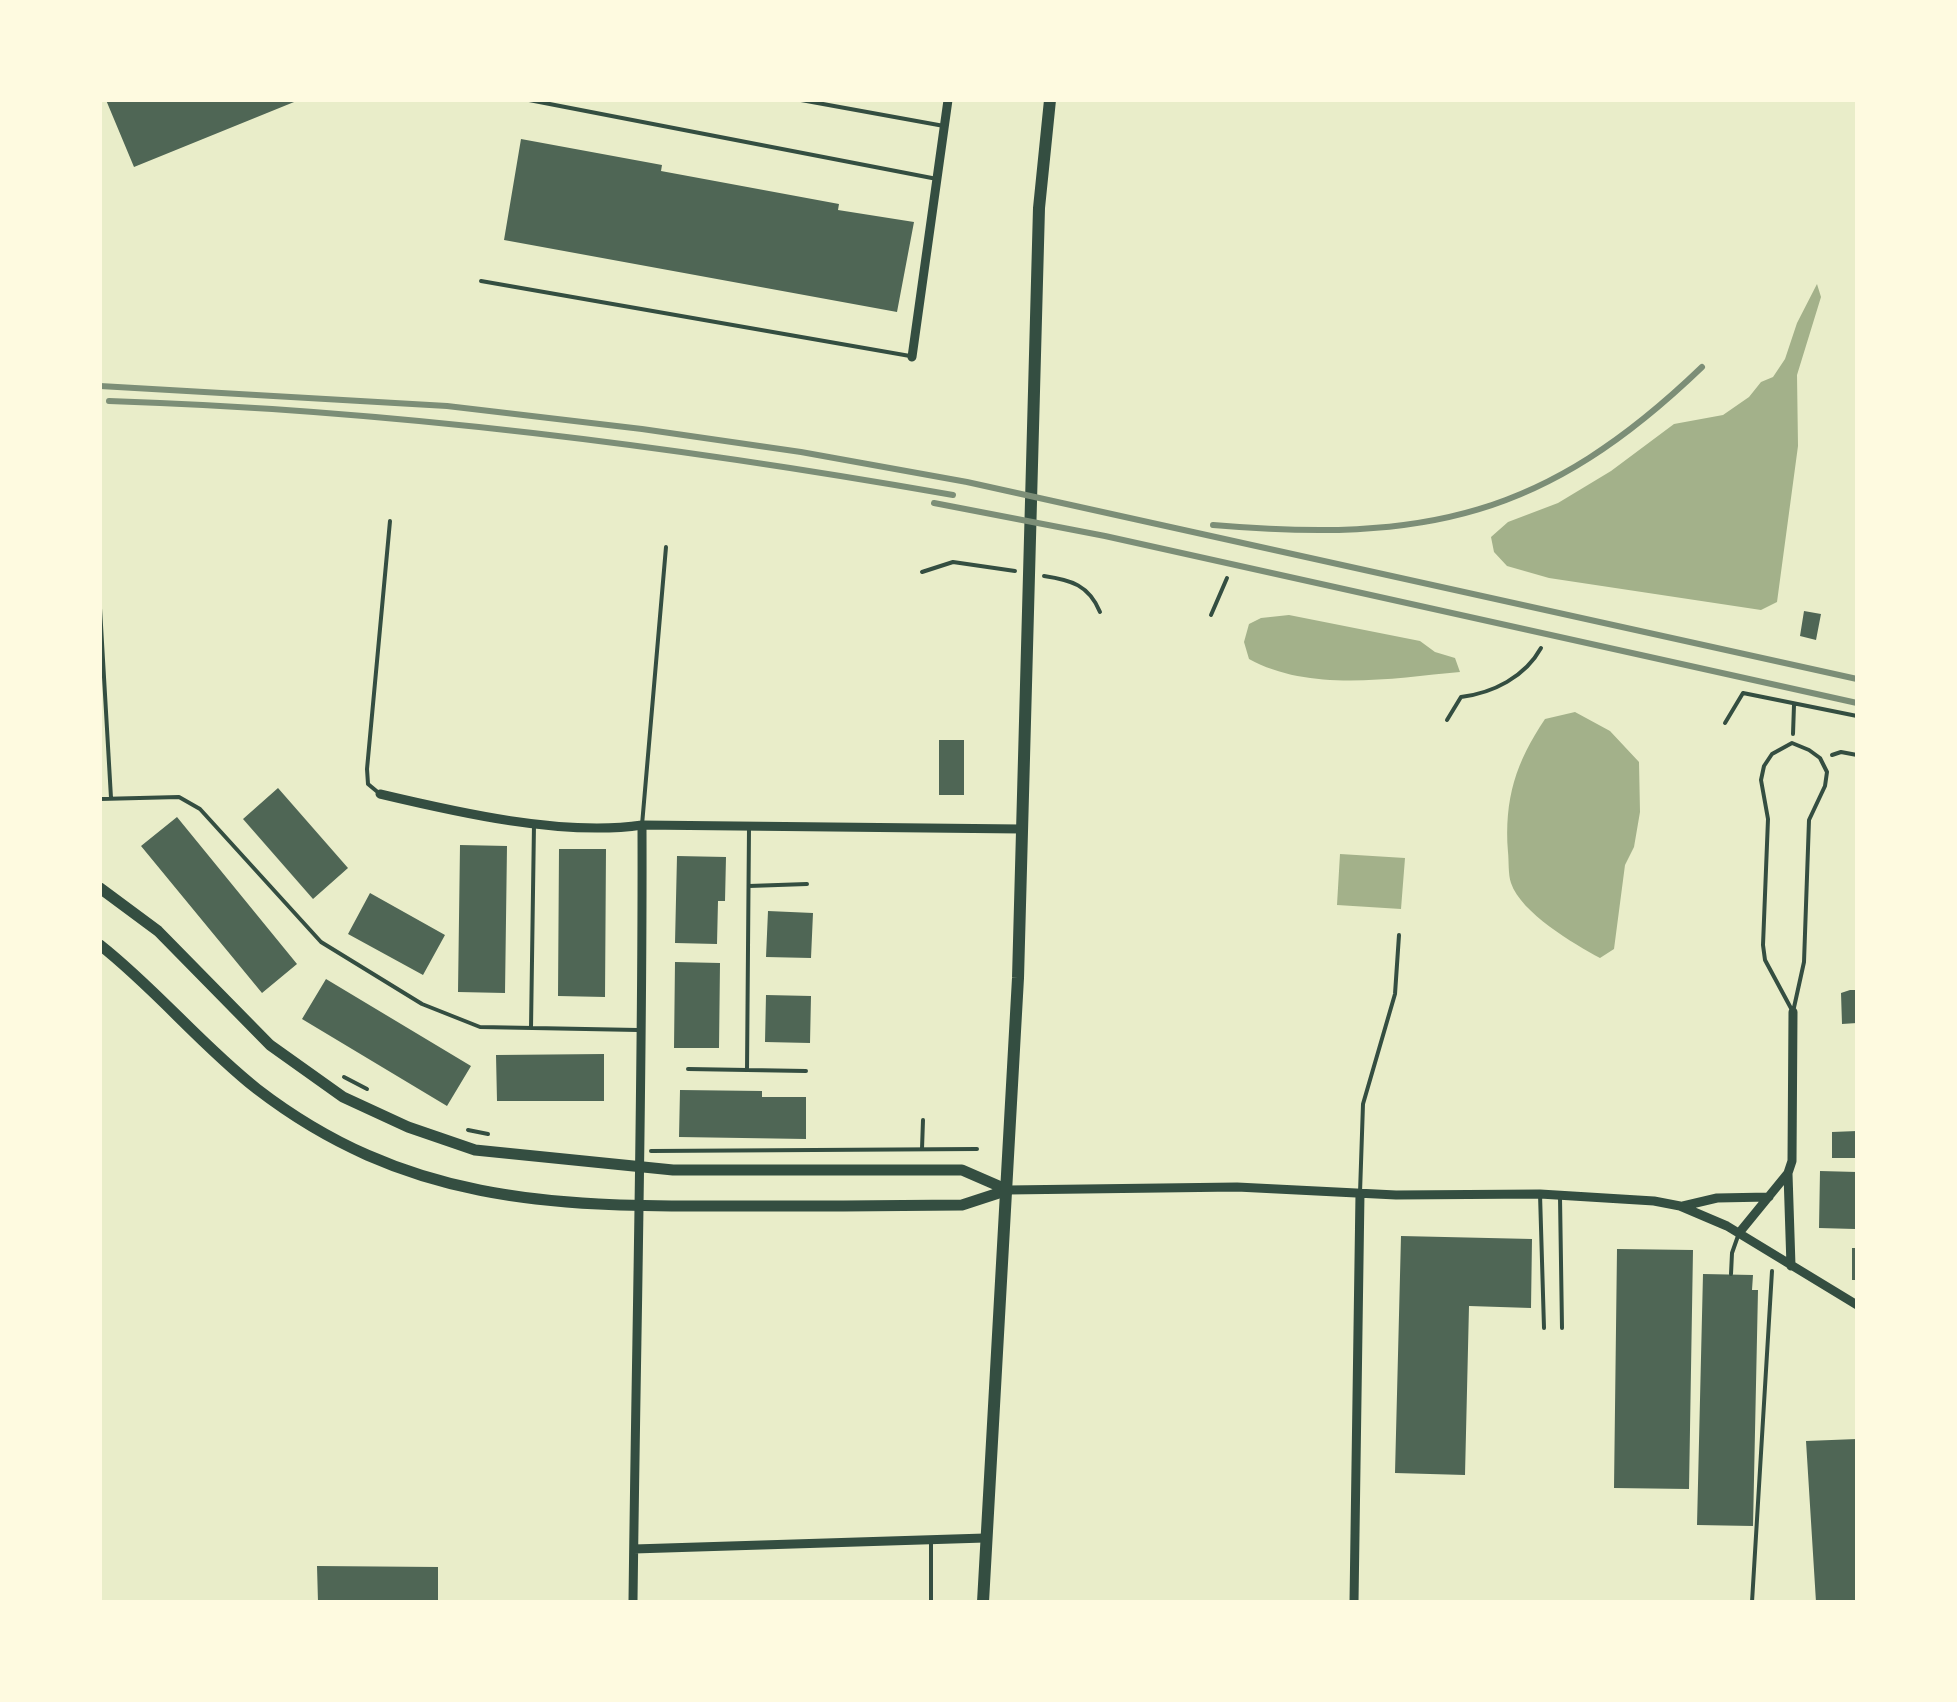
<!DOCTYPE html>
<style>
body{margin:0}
#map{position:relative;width:1957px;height:1702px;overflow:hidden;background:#e9edc9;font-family:Ubuntu,sans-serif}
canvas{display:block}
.frame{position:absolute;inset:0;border:102px solid #fefae0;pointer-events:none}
</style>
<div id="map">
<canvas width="1957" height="1702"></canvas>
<div class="frame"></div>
</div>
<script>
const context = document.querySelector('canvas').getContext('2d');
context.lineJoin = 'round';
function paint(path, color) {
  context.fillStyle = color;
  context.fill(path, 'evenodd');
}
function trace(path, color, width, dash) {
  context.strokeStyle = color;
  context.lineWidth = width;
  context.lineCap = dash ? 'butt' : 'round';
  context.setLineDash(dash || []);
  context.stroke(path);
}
paint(new Path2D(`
 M1817,284L1821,297L1797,375L1798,446L1777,602L1761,610L1549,578L1507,566L1494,552L1491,537L1508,522L1558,503L1611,471L1674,424L1723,415L1749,397L1761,382L1773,377L1785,359L1797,323Z
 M1289,615L1420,641L1435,652L1455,658L1460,672C1393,678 1311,693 1249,659L1244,642L1249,624L1261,618Z
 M1575,712L1610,731L1639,762L1640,812L1634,847L1625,865L1614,949L1600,958C1574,944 1521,913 1511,883C1508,874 1509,861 1508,852C1504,799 1516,762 1545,719Z
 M1340,854L1405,858L1401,909L1337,905Z`), '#a3b18a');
paint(new Path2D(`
 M106,100H299L134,167Z
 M521,139L662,165L661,171L839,204L838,210L914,222L897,312L504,240Z
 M1804,611L1821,614L1816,640L1800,636Z
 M939,740H964V795H939Z
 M278,788L348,868L313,899L243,819Z
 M177,817L297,964L262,993L141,846Z
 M460,845L507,846L505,993L458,992Z
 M559,849H606L605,997L558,996Z
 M677,856L726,857L725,901H718L717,944L675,943Z
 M370,893L445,935L423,975L348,934Z
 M768,911L813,913L811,958L766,957Z
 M675,962L720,963L719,1048H674Z
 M326,979L471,1066L447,1106L302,1019Z
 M1850,990H1857V1023L1842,1024L1841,993Z
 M766,995L811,996L810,1043L765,1042Z
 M604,1054V1101H497L496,1055Z
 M680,1090L762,1091V1097H806V1139L679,1137Z
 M1857,1131V1158H1832V1132Z
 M1820,1171L1857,1172L1855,1229L1819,1228Z
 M1401,1236L1532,1239L1531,1308L1469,1306L1465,1475L1395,1473Z
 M1852,1248H1857V1280H1852Z
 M1617,1249L1693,1250L1689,1489L1614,1488Z
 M1703,1274L1753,1275L1752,1290H1758L1753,1526L1697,1525Z
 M1857,1439V1602H1816L1806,1441Z
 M317,1566L438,1567V1602H318Z`), '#4f6655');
trace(new Path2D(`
 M922,572L953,562L1015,571
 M1044,576C1071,580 1089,585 1100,612
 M1211,615L1227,578
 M1447,720L1461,697C1493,693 1525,677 1541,648
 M1725,723L1743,693L1857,716
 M1793,734L1794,705
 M1832,755L1841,752L1857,755
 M344,1077L367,1089
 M468,1130L488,1134
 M922,1149L923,1120
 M651,1151L977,1149
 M1752,1602L1772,1271`), '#344e41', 4);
trace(new Path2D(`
 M529,100L937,179
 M801,100L944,126
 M481,281L910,356
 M100,608L111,798
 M1792,743L1809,750L1820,758L1827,772L1825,786L1809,820L1804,962L1793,1012L1765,960L1763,945L1768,819L1761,780L1764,766L1772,754Z
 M380,794L368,784L367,769L390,521
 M100,799L179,797L200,809L321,942L422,1004L480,1027L638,1030
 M642,825L666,547
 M749,886L807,884
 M531,1028L534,824
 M688,1069L806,1071
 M747,1070L749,828
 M1360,1193L1363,1104L1395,994L1399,935
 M1540,1194L1544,1328
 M1560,1197L1562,1328
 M1731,1274L1732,1253L1739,1233
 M931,1602V1539`), '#344e41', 4);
trace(new Path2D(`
 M912,357L948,100
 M380,794C456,812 564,837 642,825L1021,829
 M1788,1174L1791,1266
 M1008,1190L1237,1187L1396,1195L1540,1194L1654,1201L1680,1206L1727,1226L1857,1305
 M1683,1206L1717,1198L1769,1197
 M1739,1233L1788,1173L1792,1161L1793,1012
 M634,1549L985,1538
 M633,1602C636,1343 643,1084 642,825
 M1354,1602L1360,1193`), '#344e41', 9);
trace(new Path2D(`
 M100,888L158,931L270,1045L343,1097L408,1127L475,1150L673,1170H962L1008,1190
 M100,945C156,989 201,1045 257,1089C404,1202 549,1207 726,1206C805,1206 883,1206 962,1205L1008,1190`), '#344e41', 11);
trace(new Path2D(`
 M983,1602L1018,978L1039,208L1050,100`), '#344e41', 12);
trace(new Path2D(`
 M100,386L447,406L642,429L801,452L967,482L1857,679
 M109,401C393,410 674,446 953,495
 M934,503L1105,536L1857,703
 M1213,525C1425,543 1545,518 1702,367`), '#7c8e77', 6);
</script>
